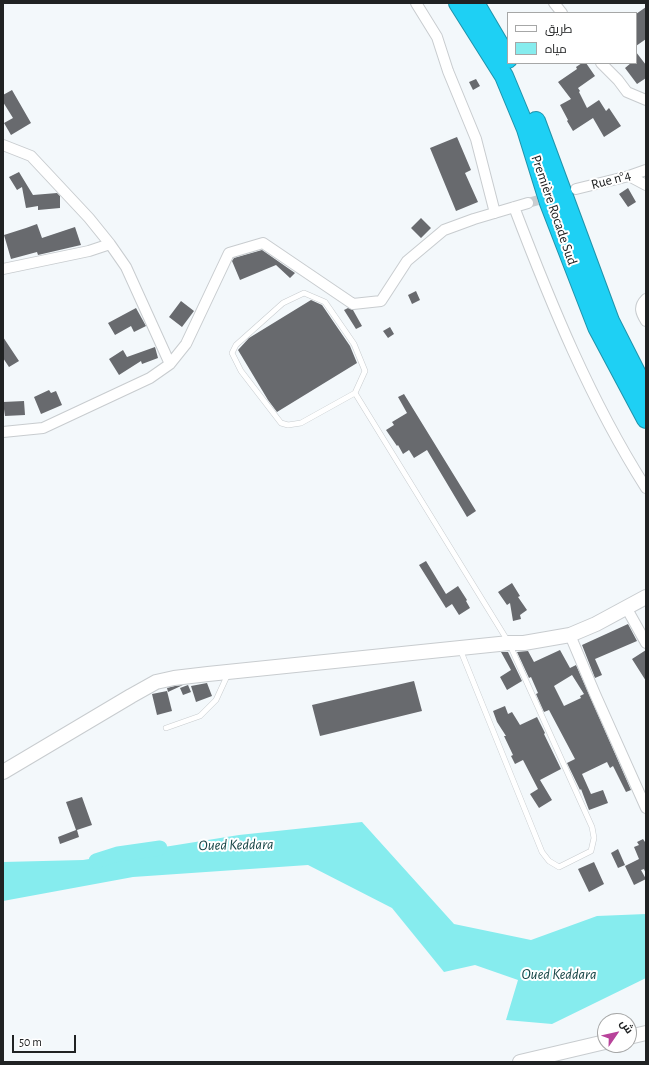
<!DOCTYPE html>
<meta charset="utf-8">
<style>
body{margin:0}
#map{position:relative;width:649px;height:1065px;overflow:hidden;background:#f3f8fb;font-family:"Alegreya Sans",Cairo,sans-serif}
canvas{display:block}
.frame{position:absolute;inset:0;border:4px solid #202223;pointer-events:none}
.legend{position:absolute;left:507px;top:12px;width:130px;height:52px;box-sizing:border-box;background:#fff;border:1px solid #a6a7a7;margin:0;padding:5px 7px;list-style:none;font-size:12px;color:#202223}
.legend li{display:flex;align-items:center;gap:8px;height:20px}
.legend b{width:20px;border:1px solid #a6a7a7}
.north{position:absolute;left:597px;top:1013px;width:40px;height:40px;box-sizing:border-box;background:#fff;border:1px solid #a6a7a7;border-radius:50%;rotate:56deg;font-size:11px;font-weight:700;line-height:16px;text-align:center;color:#202223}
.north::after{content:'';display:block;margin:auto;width:14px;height:18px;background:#b8439a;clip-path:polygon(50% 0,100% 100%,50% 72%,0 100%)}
.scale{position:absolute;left:12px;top:1035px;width:64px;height:18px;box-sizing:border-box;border:2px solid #202223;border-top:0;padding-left:5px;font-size:12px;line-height:14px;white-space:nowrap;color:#202223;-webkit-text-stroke:3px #fff;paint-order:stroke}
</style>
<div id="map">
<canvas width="649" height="1065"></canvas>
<div class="frame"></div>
<ul class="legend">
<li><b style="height:5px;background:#fff"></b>طريق</li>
<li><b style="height:11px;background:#86ecee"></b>مياه</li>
</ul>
<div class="north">ش</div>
<div class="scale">50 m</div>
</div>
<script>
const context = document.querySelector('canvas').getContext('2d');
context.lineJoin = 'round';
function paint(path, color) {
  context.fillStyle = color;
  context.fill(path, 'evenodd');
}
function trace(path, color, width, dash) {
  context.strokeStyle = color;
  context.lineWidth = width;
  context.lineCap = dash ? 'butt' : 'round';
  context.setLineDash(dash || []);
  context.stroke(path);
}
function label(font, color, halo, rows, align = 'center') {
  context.font = font + ' "Alegreya Sans",sans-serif';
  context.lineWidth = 4;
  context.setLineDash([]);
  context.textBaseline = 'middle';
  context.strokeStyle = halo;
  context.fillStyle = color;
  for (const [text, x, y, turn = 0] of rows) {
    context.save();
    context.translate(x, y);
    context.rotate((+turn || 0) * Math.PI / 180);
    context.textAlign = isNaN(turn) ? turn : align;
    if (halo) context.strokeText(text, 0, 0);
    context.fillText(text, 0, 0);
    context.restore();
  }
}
paint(new Path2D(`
 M362,822L454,924L531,940L597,916L646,914V978L552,1024L506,1020L518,980L475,965L444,972L392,908L308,865L133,877L3,901V862L83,860L239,835Z`), '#86ecee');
trace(new Path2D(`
 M96,861L118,854L160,848`), '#86ecee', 15);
paint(new Path2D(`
 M646,7V39L636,46V14Z
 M636,52L646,65V78L637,84L625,68L631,63H636Z
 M582,63H586L595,76L578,88L580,91L579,92L587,108L599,100L606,111L609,108L621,126L604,137L593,118L573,131L567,121L568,120L560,105L571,99L558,82L577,69L576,67Z
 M476,79L480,86L473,90L469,82Z
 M12,90L31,123L11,135L4,123L13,118L3,102V95Z
 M457,137L471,170L465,173L478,202L456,211L430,148Z
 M19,172L33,195L57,193L60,196V208L38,210V206L26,208L22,187L17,190L9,177Z
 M628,188L636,202L628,207L619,194Z
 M421,218L431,228L421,238L411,228Z
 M37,224L42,238L75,227L81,245L38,255L37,252L11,259L4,235L26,228Z
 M262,250L295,273L290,278L276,265L240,280L232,261L234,258Z
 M416,291L420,300L412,304L408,295Z
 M311,300L322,305L350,346L357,363L277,412L268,400L238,350L249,338Z
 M181,301L194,311L182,327L169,317Z
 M136,308L146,326L134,332L131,326L115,335L108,323Z
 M348,308L353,310L362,326L356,329L344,310Z
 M390,327L394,334L388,338L383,331Z
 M3,337L19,361L9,367L3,358Z
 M155,347L158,358L142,364L141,361L119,375L109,359L123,350L127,357Z
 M49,390L51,393L56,391L62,405L41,414L34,397Z
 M404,394L476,511L467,517L427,450L414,458L409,450L403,454L398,445L397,446L386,430L394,425L392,422L407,413L398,397Z
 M24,401L25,415L5,416L3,402Z
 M426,561L446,594L458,586L467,600L466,601L470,608L459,615L452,604L446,608L419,565Z
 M512,583L520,596L518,597L527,610L520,615L521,619L513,621L510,603L507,605L498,592Z
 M628,624L637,641L595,659L602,675L595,678L582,645Z
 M560,650L570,668L576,665L631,790L626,792L613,766L610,768L607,762L582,774L591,794L603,790L608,803L589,810L581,789L580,790L567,763L575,759L549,710L544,712L536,694L538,693L531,677L529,678L517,652L528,651L534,662ZM572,675L584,694L580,696L581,698L564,706L554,686Z
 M646,650V681L632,659Z
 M501,652H508L522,681L507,690L500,677L511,670Z
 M414,681L422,711L320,736L312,705Z
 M207,683L212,696L196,702L191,686Z
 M183,685L168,692L167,688L175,686Z
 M188,685L191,692L183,695L180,688Z
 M167,691L172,711L157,715L152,694Z
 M505,706L508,714L512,712L520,725L537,717L545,733L544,734L561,769L540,780L552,800L539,808L530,794L538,789L523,760L515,764L511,756L513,755L504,736H506L497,722L493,711Z
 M82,797L92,825L77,830L79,837L60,844L58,837L76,830L66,802Z
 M643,839L645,842H646V874L644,869L641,870L646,879L634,885L625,866L639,859L634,847L639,845L637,842Z
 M618,849L625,865L618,868L611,853Z
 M594,862L604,884L589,892L578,869Z`), '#686a6e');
trace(new Path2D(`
 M528,203L552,196`), '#c9cdd0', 10, [10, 5]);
const lane = new Path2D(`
 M304,293L325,302L354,344L365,371L355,393L301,423L288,425L281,423L241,371L232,353L236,345L283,303Z
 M355,393L509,643L592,827L594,838L591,851L559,867L549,861L542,852L460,649
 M166,728L200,716L216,700L228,674`);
const street = new Path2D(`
 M416,3L437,37L448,71L476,139L495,213
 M554,3L562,13
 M601,63L618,80L627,92L646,100
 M3,145L31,156L89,218L110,244L126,267L170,364
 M629,176L646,185
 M576,189L629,176L646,170
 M514,207C551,304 590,400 646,488
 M3,269L89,251L110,244
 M646,299C638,307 641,313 646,321
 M3,432L43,428L150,378L170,364L186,344L229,253L263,243L353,304L381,301L407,261L444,230L474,219L528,203
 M627,609L646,643
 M570,635L595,694L646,808`);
const secondary = new Path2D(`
 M3,772L131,696L156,682L174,678L208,674L509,643H524L570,635L596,624L646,597
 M629,1037L646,1033
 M520,1062L605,1042`);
const highway = new Path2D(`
 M458,3L504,76L526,129L549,203L597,327L646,419
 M475,3L508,59
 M536,121L610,321L646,392`);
trace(lane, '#c8cccf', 6);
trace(street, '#c8cccf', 12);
trace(secondary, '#c8cccf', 16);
trace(highway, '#1f93ab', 20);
trace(lane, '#fff', 5);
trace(street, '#fff', 10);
trace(secondary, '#fff', 14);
trace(highway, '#1ed0f4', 18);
label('14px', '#202223', '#fff', [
 ["Rue n°4",611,180,-15],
 ["Première Rocade Sud",554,210,71]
]);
label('italic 15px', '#144344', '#fff', [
 ["Oued Keddara",236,845,-1],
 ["Oued Keddara",559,974]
]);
</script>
